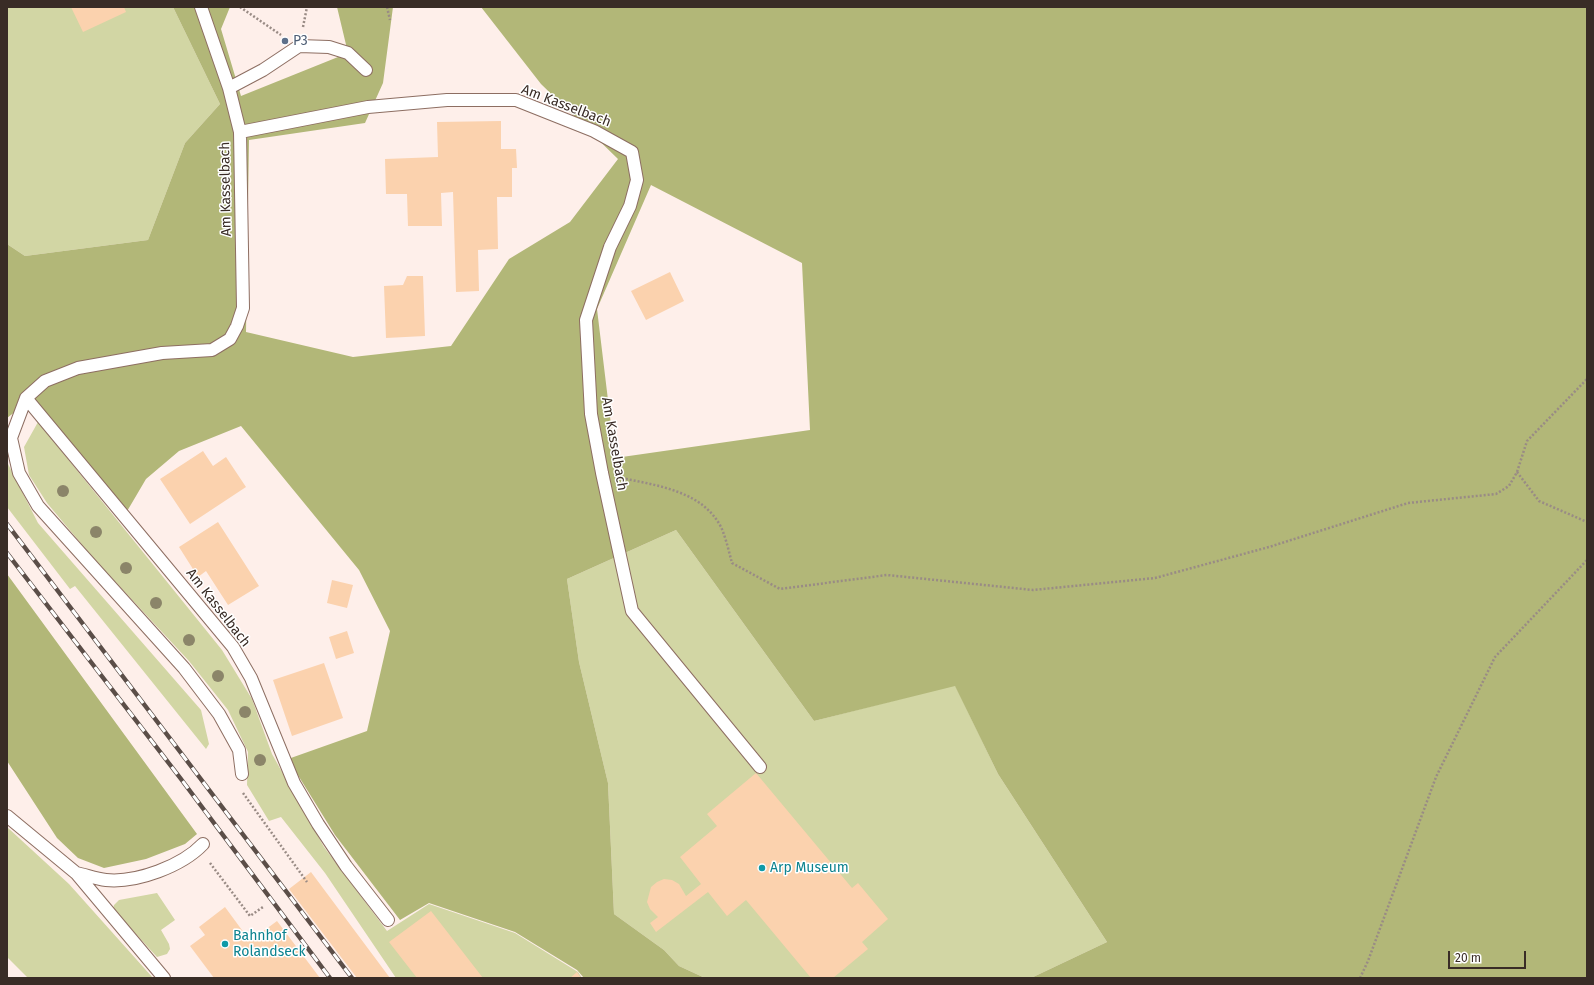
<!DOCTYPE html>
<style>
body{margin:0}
#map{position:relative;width:1594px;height:985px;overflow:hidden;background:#feefea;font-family:"Fira Sans",sans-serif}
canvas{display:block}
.frame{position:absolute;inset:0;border:8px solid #392c26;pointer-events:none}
.scale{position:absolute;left:1448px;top:951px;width:78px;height:18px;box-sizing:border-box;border:2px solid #392c26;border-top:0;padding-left:5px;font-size:12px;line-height:14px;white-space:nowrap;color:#392c26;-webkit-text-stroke:3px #fff;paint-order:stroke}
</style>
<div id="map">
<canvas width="1594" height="985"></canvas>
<div class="frame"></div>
<div class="scale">20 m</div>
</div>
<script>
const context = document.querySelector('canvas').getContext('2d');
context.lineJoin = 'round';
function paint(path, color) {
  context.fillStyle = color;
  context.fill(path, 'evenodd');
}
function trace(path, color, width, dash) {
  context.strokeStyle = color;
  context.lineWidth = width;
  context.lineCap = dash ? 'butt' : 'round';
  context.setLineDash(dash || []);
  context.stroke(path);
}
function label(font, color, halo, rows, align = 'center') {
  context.font = font + ' "Fira Sans",sans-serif';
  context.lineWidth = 3;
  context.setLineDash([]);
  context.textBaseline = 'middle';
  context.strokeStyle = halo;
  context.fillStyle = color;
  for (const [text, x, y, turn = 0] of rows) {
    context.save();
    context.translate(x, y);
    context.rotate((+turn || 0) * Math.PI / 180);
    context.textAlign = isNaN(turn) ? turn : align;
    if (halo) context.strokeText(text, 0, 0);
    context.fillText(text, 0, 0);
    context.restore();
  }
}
paint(new Path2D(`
 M7,7H173L220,104L185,143L148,240L25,256L7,244Z
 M38,422L222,650L252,699L272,754L324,847L387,931L429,904L515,933L578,972L582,978H396L325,873L281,817L269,821L247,785L248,752L228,710L189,661L94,559L47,503L29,475L24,447Z
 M7,462L38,523L201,710L209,744L206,749L75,586L70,589L7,507Z
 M676,530L814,721L955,685L998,774L1107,942L1031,978H705L679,966L664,950L614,914L608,783L579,662L567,579Z
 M7,827L69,884L153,978H28L7,957Z
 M157,893L175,920L161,930L169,944L170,949L167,954L157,957L113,909L114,905L119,900Z`), '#d2d6a4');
paint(new Path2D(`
 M173,7H230L221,29L241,96L348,53L337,7H393L383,83L365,123L249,140L246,332L353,357L451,346L509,259L570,222L618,159L541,84L481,7H1587V978H1031L1107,942L998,774L955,686L814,721L676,530L567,579L579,662L608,783L614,914L664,950L679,966L705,978H584L577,970L515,932L429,903L400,920L335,835L288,759L367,731L390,631L359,570L241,426L179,451L146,479L126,513L33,398L7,418V244L25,256L148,240L185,143L220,104ZM651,185L802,263L810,430L615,458L597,309Z
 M7,574L197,834L185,844L146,859L104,868L78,858L57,838L7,761Z`), '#b2b778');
paint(new Path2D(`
 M71,7H124L126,12L83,32Z
 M501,121V149H516L517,168H512V197H497L498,249L478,250L479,291L456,292L453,192L441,193L442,226H408L407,194H386L385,159L438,157L437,122Z
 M670,272L684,301L646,320L631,291Z
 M407,276H423L425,336L386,338L384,286L403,285Z
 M203,451L213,466L226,457L246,487L190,524L160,479Z
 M218,522L259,586L228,605L206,571L198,577L179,547Z
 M332,580L353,585L347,608L327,603Z
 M347,631L354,653L336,659L329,637Z
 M324,663L343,718L292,736L273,680Z
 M756,773L852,888L858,883L888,919L862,942L868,949L833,978H811L746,900L727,916L708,892L656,932L650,923L658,917L650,909L647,902L651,887L657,882L664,879L672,880L679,884L686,896L701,884L680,857L717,826L707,814Z
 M311,872L390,978H357L289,889Z
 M225,907L250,941L277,921L320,978H214L190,946L205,935L199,927Z
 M431,911L483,978H417L389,942Z
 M577,972L581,978H570Z`), '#fbd2ae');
const lane = new Path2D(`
 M201,7L229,88L240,132L243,308L237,326L230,339L212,350L162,353L78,368L45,381L26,398L11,438L19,473L38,506L184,668L219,714L239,750L242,774
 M229,88L263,70L299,46L329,47L348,53L366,70
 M240,132L368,107L447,100H516L594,131L632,152L637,180L630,206L610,247L586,320L591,414L602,473L632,611L760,767
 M26,398L233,647L251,678L294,783L318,824L346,866L388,920
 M7,816L76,873L164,978
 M76,873C86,875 96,879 106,880C137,883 182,866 203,844`);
trace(lane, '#8d6e62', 14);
trace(new Path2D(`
 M240,7L281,35
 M387,7L390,20
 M303,27L307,7
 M1517,472L1539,501L1587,522
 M622,478C659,486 702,491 721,527C726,538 729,552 732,563L780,589L887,575L1033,590L1155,578L1269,547L1408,503L1496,494L1509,486L1517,472L1527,441L1587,379
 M243,793L307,882
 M210,863L250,916L263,907
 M1360,978L1368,961L1436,777L1495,657L1587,560`), '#998b85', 2.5, [2, 2]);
trace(lane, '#fff', 12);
const rail = new Path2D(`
 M7,524L352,978
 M7,553L181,779L330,978`);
trace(rail, '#5b4e48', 4.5);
trace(rail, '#fff', 3, [9]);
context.fillStyle = '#8b8569';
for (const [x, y] of [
 [63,491],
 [96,532],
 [126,568],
 [156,603],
 [189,640],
 [218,676],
 [245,712],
 [260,760]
]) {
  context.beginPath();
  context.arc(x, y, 6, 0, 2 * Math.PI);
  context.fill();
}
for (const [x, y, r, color] of [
 [285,41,4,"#5c6f8a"],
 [762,868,4,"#0f9aa8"],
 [225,944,4,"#0f9aa8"]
]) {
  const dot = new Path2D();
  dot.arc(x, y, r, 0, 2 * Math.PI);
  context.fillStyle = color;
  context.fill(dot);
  trace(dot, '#fff', 1.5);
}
label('14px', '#4e5e75', '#fff', [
 ["P3",293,41]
], 'left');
label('14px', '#392c26', '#fff', [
 ["Am Kasselbach",566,106,21],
 ["Am Kasselbach",226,189,-91],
 ["Am Kasselbach",614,444,80],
 ["Am Kasselbach",218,608,52]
]);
label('14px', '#0d838f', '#fff', [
 ["Arp Museum",770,868],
 ["Bahnhof",233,936],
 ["Rolandseck",233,952]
], 'left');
</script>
